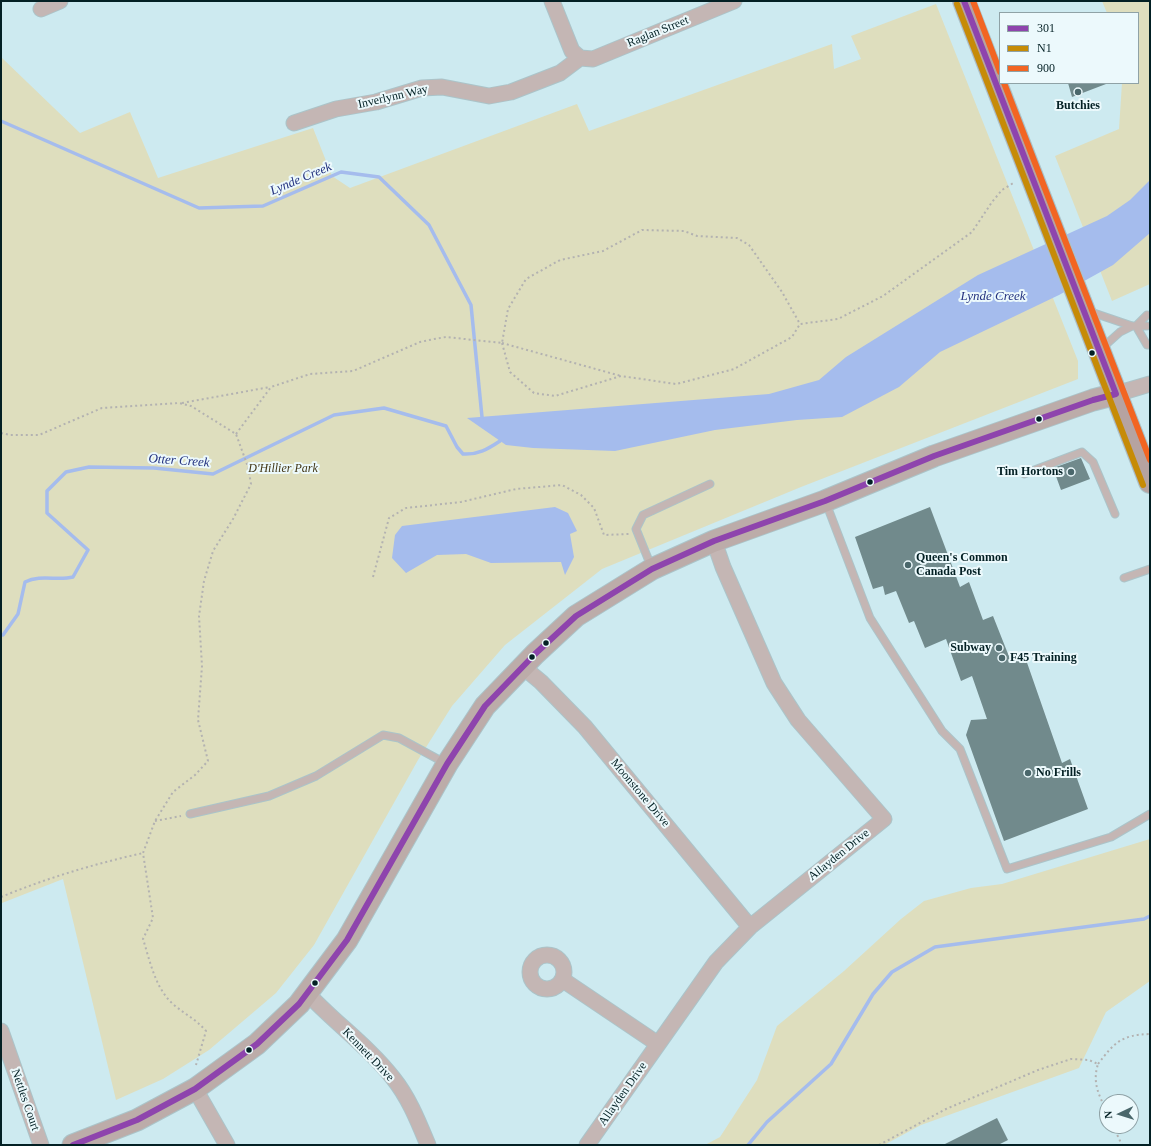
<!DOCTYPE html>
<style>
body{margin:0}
#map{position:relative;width:1151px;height:1146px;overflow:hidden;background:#cdeaf0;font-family:"Times New Roman",serif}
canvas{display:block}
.frame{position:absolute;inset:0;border:2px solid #032024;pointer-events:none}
.legend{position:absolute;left:999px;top:12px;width:140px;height:72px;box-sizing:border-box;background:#ecf9fc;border:1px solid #8fa2a6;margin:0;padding:5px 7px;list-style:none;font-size:12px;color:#032024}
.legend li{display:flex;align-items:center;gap:8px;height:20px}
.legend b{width:20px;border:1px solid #8fa2a6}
.north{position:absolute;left:1099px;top:1094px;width:40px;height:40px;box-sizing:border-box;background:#ecf9fc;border:1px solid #8fa2a6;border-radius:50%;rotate:266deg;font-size:11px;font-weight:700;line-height:16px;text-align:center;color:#032024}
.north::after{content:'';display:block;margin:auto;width:14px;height:18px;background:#4a676b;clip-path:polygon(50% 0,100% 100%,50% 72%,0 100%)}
</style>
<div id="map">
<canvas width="1151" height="1146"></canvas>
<div class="frame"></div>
<ul class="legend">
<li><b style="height:5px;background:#8e44ad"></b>301</li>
<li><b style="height:5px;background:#c68b07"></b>N1</li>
<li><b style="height:5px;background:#f26522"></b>900</li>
</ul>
<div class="north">N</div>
</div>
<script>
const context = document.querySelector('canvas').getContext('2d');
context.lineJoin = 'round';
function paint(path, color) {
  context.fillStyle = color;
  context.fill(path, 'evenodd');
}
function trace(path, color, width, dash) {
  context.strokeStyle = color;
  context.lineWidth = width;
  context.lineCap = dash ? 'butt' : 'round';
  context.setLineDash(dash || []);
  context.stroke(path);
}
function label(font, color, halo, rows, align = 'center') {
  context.font = font + ' "Times New Roman",serif';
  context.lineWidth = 4;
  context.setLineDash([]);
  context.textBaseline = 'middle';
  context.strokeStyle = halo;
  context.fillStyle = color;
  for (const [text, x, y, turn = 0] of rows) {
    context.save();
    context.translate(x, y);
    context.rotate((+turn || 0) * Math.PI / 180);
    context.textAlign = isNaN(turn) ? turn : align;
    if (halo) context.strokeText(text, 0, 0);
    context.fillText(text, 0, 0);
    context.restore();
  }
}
paint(new Path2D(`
 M1102,1H1150V284L1112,301L1055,156L1119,129L1122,83H1138V13H1107Z
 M936,4L1078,361V379L801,487L602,569L505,645L452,706L418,760L314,945L276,993L209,1050L163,1079L116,1100L63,879L2,903L1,896V57L80,133L130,112L158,178L313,128L332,176L350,188L577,104L589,131L832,44L834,69L861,59L851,36Z
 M1150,839V981L1106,1012L1079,1068L921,1125L884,1145H705L720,1137L757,1080L777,1026L844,971L901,919L924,901L971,888L1002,884Z`), '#dedebe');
paint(new Path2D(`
 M1150,180V233L1113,265L1059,295L940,352L899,387L842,417L797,420L715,430L615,451L533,448L506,445L467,418L769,394L819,380L846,357L978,275L1107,216L1130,200Z
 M555,507L568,513L577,531L570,534L574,557L565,575L561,562L491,563L466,554L437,555L406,573L392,558L395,535L402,526Z`), '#a5bced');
trace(new Path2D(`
 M1,121L199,208L263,206L341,172L379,177L429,225L471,305L482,417
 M1,635H3L18,614L25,582C41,574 57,581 73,577L88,550L47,513V491L66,472L89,467L154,468L213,474L334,415L384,408L446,426L457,447L463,454C478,455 488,449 500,441
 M748,1145L767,1122L831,1064L873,994L892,972L935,947L1144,919L1150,916`), '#a5bced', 3.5);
paint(new Path2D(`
 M1068,83H1106V84L1072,97Z
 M1081,458L1090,479L1061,490L1053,468Z
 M930,507L960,587L969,582L983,620L993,616L1010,659L1024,654L1062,763L1070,759L1088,809L1004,841L966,735L971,720L987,719L972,676L961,681L946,639L925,648L914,621L909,623L896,591L885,595L883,586L873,589L855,537Z
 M997,1118L1008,1140L998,1145H943Z`), '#718a8c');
const lane = new Path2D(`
 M1088,311L1132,326L1120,332L1101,349
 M1133,326H1147
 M1136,326L1147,345H1150
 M1136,326L1147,315
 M1024,474L1082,452L1093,462L1115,514
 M826,503L870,618L942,731L960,749L1007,869L1111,837L1150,814
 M651,566L636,529L643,515L710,484
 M1124,578L1150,569
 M190,814L269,796L316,776L383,735L399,738L445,763`);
const street = new Path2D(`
 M552,1L572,51L580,58
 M41,9L60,1
 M580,58L593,59L734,1
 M294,123L336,109L376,102L422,88L442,87L489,96L511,92L560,73L580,58
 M1116,394L1150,384
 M523,667L541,682L585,727L750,927
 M530 972a17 17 0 1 1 34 0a17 17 0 1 1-34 0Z
 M563,980L658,1044
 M308,994C335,1023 368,1046 393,1078C409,1098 418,1121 428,1145
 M1,1031L41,1145
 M195,1089L227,1145
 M587,1145L716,962L750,927L884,819L798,720L774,683L723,567L714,541`);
const secondary = new Path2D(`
 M73,1145L137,1120L195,1089L257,1044L299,1004L347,940L447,764L485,706L535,654L576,616L652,569L714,541L825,501L934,456L1093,400L1116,394`);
const primary = new Path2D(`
 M964,1L1150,482`);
trace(lane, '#abc4c9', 9);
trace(street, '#abc4c9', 17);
trace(secondary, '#abc4c9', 23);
trace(primary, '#abc4c9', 24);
trace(new Path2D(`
 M502,343L510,372L534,393L555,396L621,376L676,384L734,369L792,337L800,324
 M502,343L621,376
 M182,403L270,387
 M1,433L10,435H39L102,408L179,403L191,406L236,434L248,467L251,484L233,519L213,551L204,581L199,616L202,666L198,720L208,761L195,775L173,792L155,821L143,853L153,918L143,939C150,961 155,988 173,1004C184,1014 196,1019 206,1031L196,1065
 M236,434L271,387L310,374L353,371L420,342L434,339L446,337L502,343L508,309L526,279L560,260L603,251L642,230L684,231L697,236L737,238L749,245L782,292L800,324L838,319L883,296L972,232L992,202L1002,190L1015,182
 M373,577L389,518L406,508L461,502L516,489L562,485L581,495L594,508L604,535L629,534
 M155,821L181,816
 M1,897C47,878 94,864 143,853
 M1098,1064C1115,1042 1121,1035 1150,1034
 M1113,1126L1122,1145
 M879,1145L946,1109L1038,1070L1071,1059L1089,1060L1098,1064C1092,1083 1099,1095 1107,1112`), '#b3b2b1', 2, [2, 3]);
trace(lane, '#c4b6b4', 7);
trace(street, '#c4b6b4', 15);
trace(secondary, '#bcaca9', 21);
trace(primary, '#b6a3a1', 22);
trace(new Path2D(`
 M73,1145L137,1120L195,1089L257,1044L299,1004L347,940L447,764L485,706L535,654L576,616L652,569L714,541L825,501L934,456L1093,400L1116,394L964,1`), '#8e44ad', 6);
trace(new Path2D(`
 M957,4L1143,485`), '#c68b07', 6);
trace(new Path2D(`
 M973,1L1000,72
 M1004,83L1150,460`), '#f26522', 6);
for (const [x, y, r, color] of [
 [1078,92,4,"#4a676b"],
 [1092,353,3.5,"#032024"],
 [1039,419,3.5,"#032024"],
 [1071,472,4,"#4a676b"],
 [870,482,3.5,"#032024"],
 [908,565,4,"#4a676b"],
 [546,643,3.5,"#032024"],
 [999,648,4,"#4a676b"],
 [532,657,3.5,"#032024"],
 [1002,658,4,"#4a676b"],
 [1028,773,4,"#4a676b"],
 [315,983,3.5,"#032024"],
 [249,1050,3.5,"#032024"]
]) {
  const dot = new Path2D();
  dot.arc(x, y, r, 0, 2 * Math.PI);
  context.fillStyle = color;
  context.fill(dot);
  trace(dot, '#ecf9fc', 1.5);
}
label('12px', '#032024', '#ecf9fc', [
 ["Raglan Street",658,32,-22],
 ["Inverlynn Way",393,97,-13],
 ["Moonstone Drive",640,793,50],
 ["Allayden Drive",839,855,-39],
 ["Kennett Drive",368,1055,46],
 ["Allayden Drive",623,1094,-55],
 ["Nettles Court",25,1100,71]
]);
label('bold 12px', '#032024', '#ecf9fc', [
 ["Butchies",1078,106,"center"],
 ["Tim Hortons",1063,472,"right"],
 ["Queen's Common",916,558],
 ["Canada Post",916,572],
 ["Subway",991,648,"right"],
 ["F45 Training",1010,658],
 ["No Frills",1036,773]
], 'left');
label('italic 12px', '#423615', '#ecf9fc', [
 ["D'Hillier Park",283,469]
]);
label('italic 13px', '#24327f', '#ecf9fc', [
 ["Lynde Creek",301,179,-23],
 ["Lynde Creek",993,297],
 ["Otter Creek",179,461,4]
]);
</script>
